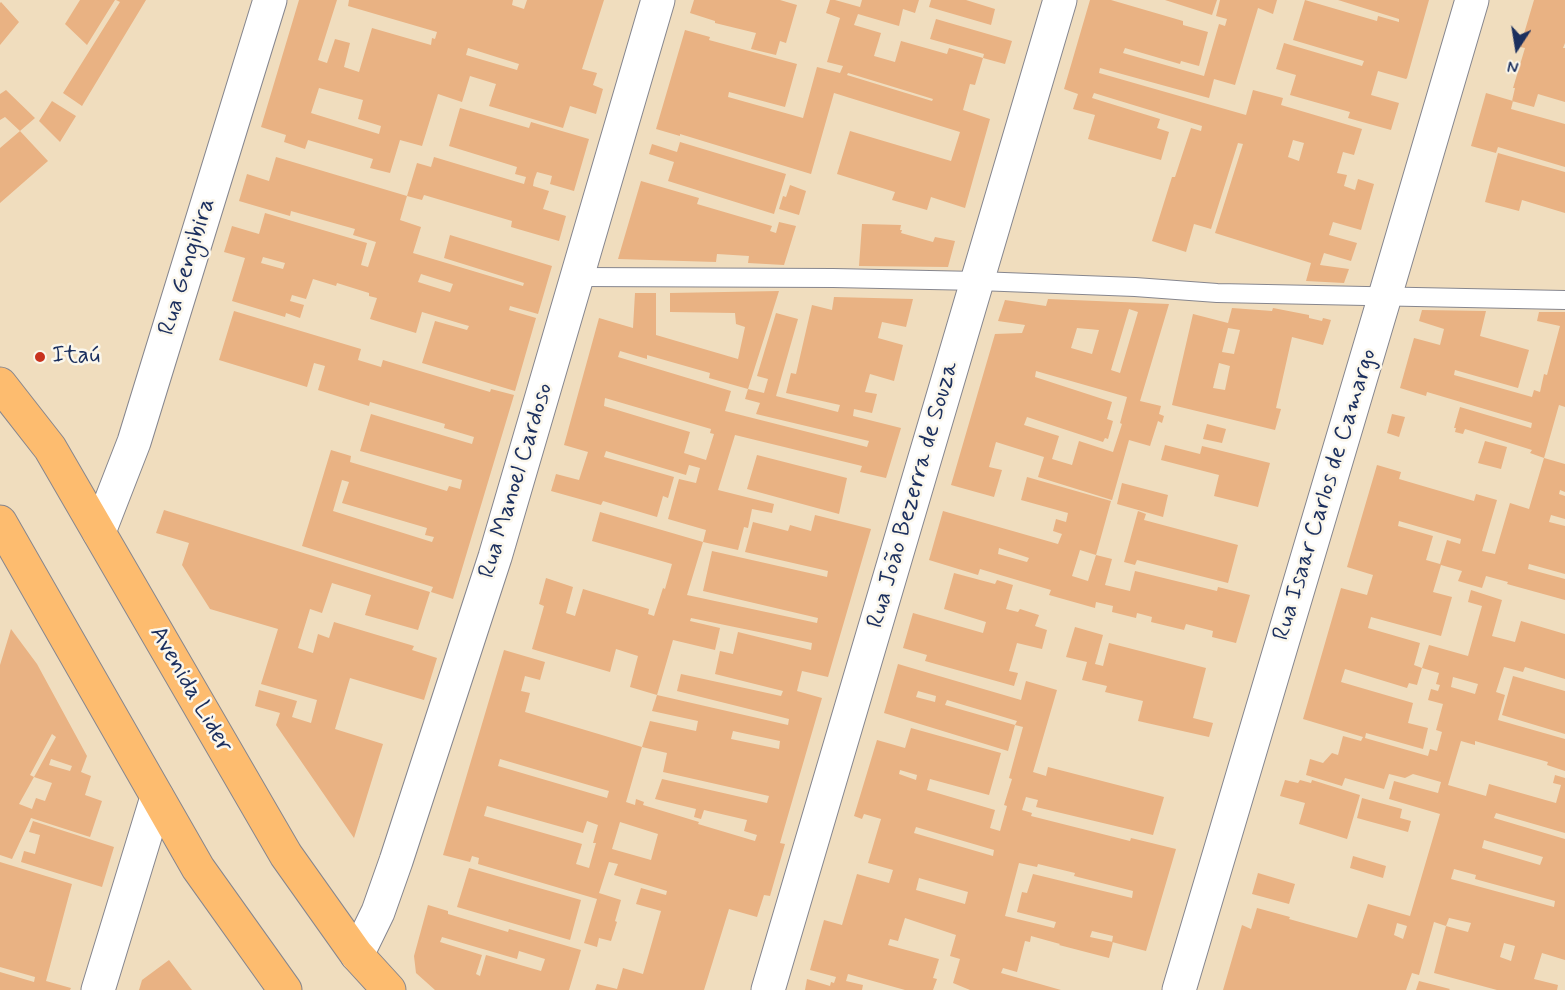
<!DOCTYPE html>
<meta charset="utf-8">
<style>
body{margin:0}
#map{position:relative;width:1565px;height:990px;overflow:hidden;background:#f0ddbe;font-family:Mynerve,sans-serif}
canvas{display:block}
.north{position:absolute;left:1487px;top:18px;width:60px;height:60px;-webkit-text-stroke:4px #fbf7ec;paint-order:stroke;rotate:192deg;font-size:16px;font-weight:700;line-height:24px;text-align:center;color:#1b2f5e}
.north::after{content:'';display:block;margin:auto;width:21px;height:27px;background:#1b2f5e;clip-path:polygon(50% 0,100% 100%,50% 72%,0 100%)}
</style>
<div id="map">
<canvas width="1565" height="990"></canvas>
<div class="north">N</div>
</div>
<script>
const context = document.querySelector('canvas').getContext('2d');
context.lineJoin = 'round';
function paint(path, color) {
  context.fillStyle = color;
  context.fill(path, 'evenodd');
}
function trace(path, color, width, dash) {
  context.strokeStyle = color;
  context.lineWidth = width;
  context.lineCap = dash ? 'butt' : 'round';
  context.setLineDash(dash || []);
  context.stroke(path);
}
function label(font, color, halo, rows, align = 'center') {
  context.font = font + ' Mynerve,sans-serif';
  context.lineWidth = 5;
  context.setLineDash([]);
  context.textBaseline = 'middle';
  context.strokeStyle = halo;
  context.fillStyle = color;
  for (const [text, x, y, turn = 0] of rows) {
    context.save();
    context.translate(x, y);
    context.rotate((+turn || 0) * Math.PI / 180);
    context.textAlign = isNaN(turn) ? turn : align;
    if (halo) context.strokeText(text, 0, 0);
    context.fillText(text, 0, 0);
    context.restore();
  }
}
paint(new Path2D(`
 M80,0H115L87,45L65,24Z
 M116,0H146L82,106L63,93L120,2Z
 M299,0H337L318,60L327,63L335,39L350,43L344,67L359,72L372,28L431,45L432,38L435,39L437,32L348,6L349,0H513L512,5L524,9L527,0H604L582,69L597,73L593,85L603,89L596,114L570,106L563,128L489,106L496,84L470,76L462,102L438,94L422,146L400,140L390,173L370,168L373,159L308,140L305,149L284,142L286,135L261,127ZM468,48L519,64L517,70L466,55ZM319,88L363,100L358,119L381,126L379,134L311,113Z
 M694,0H780L797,5L786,43L780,41L776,55L751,49L756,33L715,23V21L690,13Z
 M830,0H835L860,7L862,0H919L915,13L903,9L899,26L858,14L854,25L881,33L874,56L895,62L901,41L947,54L949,48L983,58L975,85L970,84L963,110L990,119L965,208L931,197L927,210L892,200L895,192L837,174L850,131L951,161L960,132L834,93L811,174L680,134V136L656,129L685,30L710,37L709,40L797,64L785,107L729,92L728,97L803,118L817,67L840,73L843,66L827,62L840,18L826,13ZM848,73L933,99L932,101L847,75Z
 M931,0H966L995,9L991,25L929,7Z
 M1090,0H1111L1183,21V25L1208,32L1199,66L1181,61L1180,64L1125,48L1123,53L1204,76L1219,24L1225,26L1227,19L1216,16L1220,0H1277L1273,14L1258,8L1235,85L1214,79L1209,98L1100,68L1099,73L1246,115L1253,90L1283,98L1281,105L1362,129L1354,155L1343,152L1337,173L1347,175L1344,186L1355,190L1358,179L1374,184L1361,230L1333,222L1329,235L1357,243L1351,261L1324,253L1320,265L1349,269L1344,283L1306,281L1311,263L1215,233L1243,144L1238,143L1211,229L1194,224L1186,252L1152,241L1172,177H1175L1191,128L1201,131L1202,126L1094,93L1092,98L1160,119L1157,128L1169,132L1161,160L1088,139L1095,115L1073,109L1078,94L1064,89ZM1293,140L1304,143L1299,161L1288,157Z
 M1165,0H1217L1212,15Z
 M1305,0L1377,21L1378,16L1399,22V19L1338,0H1429L1407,78L1406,79L1378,71L1371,95L1399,103L1391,130L1348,118L1350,112L1290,95L1296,75L1276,69L1284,43L1362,66L1364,61L1293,40Z
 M1534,0H1565V43L1563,48H1565V102L1538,94L1534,107L1512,101L1515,88H1513L1525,48L1520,47Z
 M1,2L19,22L0,45V3Z
 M936,19L1012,41L1005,64L983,58L984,54L930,39Z
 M6,90L35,118L20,131L48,161L0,203V148L20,131L5,117L0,120V94Z
 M1486,93L1513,101L1511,109L1565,124V167L1498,147L1496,153L1471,146Z
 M52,101L76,116L60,142L39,121Z
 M460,108L529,128L531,122L589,139L574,191L550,184L552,176L537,172L534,180L533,186L549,191L543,209L566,216L559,241L511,227L512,221L424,195L422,200L407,196L417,163L431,167L434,157L524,184L526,177L515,174L517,167L449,146Z
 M680,142L786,174L774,214L668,181L674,162L649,154L652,144L677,152Z
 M1498,153L1565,172V213L1522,200L1519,211L1485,202Z
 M276,157L407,196L400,220L421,227L413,253L523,286L524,283L444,258L450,235L552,266L538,314L510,306L509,310L536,318L515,391L422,363L435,321L467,330L469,326L422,312L416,333L370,319L377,298L369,296V293L337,283L336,286L313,279L306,299L292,295L290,301L304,305L300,318L286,313L285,317L232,301L245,258L224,252L232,226L259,234L265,213L367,243L361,265L368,267L376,242L353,235L355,229L291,211L290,216L239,201L247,174L269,181ZM263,257L285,263L283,269L261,263ZM421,274L453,284L450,292L418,282Z
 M641,181L699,198L697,204L772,226L770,231L776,233L779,222L796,226L784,265L748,263L749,256L717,254L716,262L618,259Z
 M790,185L806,191L799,215L779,209L783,196L786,197Z
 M862,224L901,225L900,230H902L901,233L933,242L935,237L955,241L948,267L859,266Z
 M779,291L748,389L709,378L710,373L647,355V359L620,351L618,357L731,391L725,411L867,447L869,441L756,414L760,403L745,399L748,389L764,393L768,379L757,376L776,313L798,319L776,396L838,412L840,405L786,393L791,373L796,374L812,305L832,310L834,297L913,299L906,327L882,322L878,338L903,345L894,381L870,374L865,392L877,394L872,413L854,409L853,416L901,428L886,478L860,472L862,466L735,435L718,490L774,504L772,513L752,509L748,528L744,527L738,550L703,542L706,530L668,519L679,479L696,483L700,468L689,465L686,475L606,451L604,457L674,477L668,498L663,496L657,517L603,501L601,505L551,491L556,474L579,480L588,452L564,445L599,318L633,328L635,293H656V335L738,359L745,327L736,324L735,313L670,312V293ZM605,398L711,429L710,433L714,434L706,460L684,453L690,432L604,406Z
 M1048,299L1169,304L1140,401L1161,406L1159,414L1164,416L1162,423L1158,421L1150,446L1129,440L1112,500L1038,477L1044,457L996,442L989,467L1002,470L994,497L951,485L995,334L1022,333L1025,325L998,321L1005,300L1046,306ZM1129,309L1138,312L1120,373L1111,370ZM1077,328L1099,330L1092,354L1071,348ZM1036,371L1127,397L1120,423L1122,424L1113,452L1079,441L1072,465L1052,459L1059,436L1024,425L1027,417L1103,442L1105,438L1108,439L1113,421L1107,419L1112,402L1035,377Z
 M1232,308L1272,311L1273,308L1309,315V318L1322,321L1323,318L1331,320L1323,345L1292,337L1276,408L1281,409L1275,430L1172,405L1193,314L1228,323ZM1228,328L1240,330L1234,354L1222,352ZM1219,363L1230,366L1225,390L1213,388Z
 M1422,310L1486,311L1480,336L1529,350L1518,388L1455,370L1454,375L1532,397L1534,390L1540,392L1544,374L1547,375L1560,326L1537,321L1539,312H1565V407L1559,405L1544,458L1530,453L1532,450L1465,429L1463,434L1455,432L1456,428H1454L1460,407L1531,428L1532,423L1427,392L1426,396L1400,388L1414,338L1440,345L1444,329L1419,321Z
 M234,311L361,349L358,360L381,367L383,360L490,392L491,389L514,395L453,599L431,592L433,587L302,546L331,450L351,456L350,462L447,491L449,486L460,489L462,480L360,451L371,414L472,444L474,437L444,428L445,424L370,402L369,406L318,390L325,366L314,363L307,387L219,360ZM342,480L349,482L342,503L427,528L425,535L434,537L432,542L333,511Z
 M1392,414L1405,417L1399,437L1387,433Z
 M1207,424L1226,429L1222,443L1203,439Z
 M1485,441L1507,447L1501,469L1478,463Z
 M1165,445L1200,454L1202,446L1270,463L1258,507L1214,496L1219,475L1161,460Z
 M757,455L847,478L839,514L747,489Z
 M1544,458L1565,464V492L1560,490L1559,494L1565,496V519L1551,515L1549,522L1565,526V574L1529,564L1528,569L1565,579V600L1507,584L1508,582L1486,576L1482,588L1458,581L1462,571L1441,565L1433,592L1452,597L1441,636L1371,617L1368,628L1420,643L1414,665L1422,668L1429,645L1468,656L1482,606L1468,602L1471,590L1502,600L1492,636L1515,642L1521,621L1565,634V679L1525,667L1523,672L1504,667L1496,692L1505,695L1498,720L1565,739V771L1547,765L1548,762L1475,741V745L1461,741L1448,785L1486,796L1489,784L1556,803L1561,785L1553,783L1555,775L1565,778V833L1496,813L1494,818L1565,839V960L1542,953L1534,979L1558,985L1557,990H1497L1434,973L1446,926L1468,932L1471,923L1449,918L1446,926L1434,922L1419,975L1412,973L1406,990H1223L1242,925L1251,929L1257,908L1290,917L1289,919L1357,938L1368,904L1410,916L1440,814L1389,799L1394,781L1438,793L1441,782L1413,774L1405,778L1389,774L1384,789L1345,778L1342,786L1306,775L1310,759L1323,763L1332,753L1338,755L1343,736L1361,741L1363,737L1303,719L1341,588L1367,595L1373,575L1347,567L1377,465L1401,472L1399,479L1474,501L1476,494L1497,500L1482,551L1495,554L1510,503L1529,509ZM1399,521L1461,539L1460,544L1447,540L1440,564L1426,560L1433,536L1398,526ZM1422,668L1439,673L1436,684L1440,685L1438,691L1431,689L1428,700L1443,704L1436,730L1442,732L1437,751L1430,749L1428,756L1365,738L1366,733L1423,749L1428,728L1408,723L1413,703L1341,682L1345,669L1407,688L1409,683L1417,685ZM1453,677L1478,684L1475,694L1451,687ZM1484,840L1543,857L1540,865L1482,848ZM1454,869L1476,875L1475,879L1555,901L1554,907L1451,879ZM1397,923L1407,926L1403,939L1394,935ZM1504,943L1515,946L1511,961L1500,957Z
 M1027,477L1111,501L1096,555L1080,550L1072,576L1088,581L1096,555L1112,559L1105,585L1130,591L1135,571L1217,591L1218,587L1250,595L1236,643L1212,637L1213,631L1186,624L1184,630L1151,622L1152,617L1137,613L1136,618L1112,612L1113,606L1096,602L1095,608L1049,595L1051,590L980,569L978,575L929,560L943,511L1058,544L1062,534L1053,531L1056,519L1066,522L1068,513L1021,500ZM999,548L1029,558L1027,562L998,554Z
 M1122,483L1168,495L1163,517L1117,504Z
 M164,510L430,592L418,630L365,615L371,595L332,583L322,613L310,609L298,648L313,653L318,634L329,638L334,622L414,646L412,650L437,658L424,700L350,678L335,729L383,744L354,838L276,725L280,713L255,706L259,690L297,701L292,717L311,723L317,700L261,684L278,629L210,609L182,565L189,543L156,533Z
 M1138,511L1146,514L1144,520L1238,545L1228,583L1137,560L1135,565L1124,562Z
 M600,512L703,542L687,595L817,623L818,618L703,591L712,551L827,577L828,571L745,552L753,522L788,531L790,525L811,531L815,515L871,529L828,677L802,671L797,691L822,698L780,843L785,844L770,896L764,895L757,917L729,909L704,990H595L597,984L617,989L623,968L643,974L661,911L636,904L641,888L666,895L667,891L614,875L618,864L609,862L599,893L621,900L615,921L617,922L611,941L599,938L597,947L584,943L597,899L478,864L479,858L472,856L470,862L443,855L504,650L545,662L540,680L525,676L521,691L530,693L525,712L642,747L650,721L696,731L698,721L652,711L657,695L788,725L789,719L677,691L681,674L781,696L783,691L715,674L720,651L733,654L738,632L811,650L812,643L691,618L690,621L720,628L715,650L673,640L657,695L630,687L638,656L616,649L610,672L532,649L544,606L539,604L546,578L573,587L566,613L575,616L583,589L649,609L648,614L654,616L663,588L665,589L672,564L592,541ZM733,731L780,741L779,749L731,739ZM642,747L667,753L663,772L769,796L767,803L662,779L655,799L696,809L694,817L701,819L704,810L747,820L744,831L757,835L755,841L698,824L699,822L643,805L644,802L636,799L635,805L626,802ZM500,759L609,791L607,798L498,766ZM487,806L583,833L587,821L598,825L593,843H596L589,868L576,864L582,844L484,816ZM620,822L658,834L651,860L612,849Z
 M954,573L995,584L997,580L1013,585L1006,609L1018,612L1020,609L1039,615L1035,626L1047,630L1042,649L1017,643L1009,671L1018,673L1014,686L925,661L927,655L903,648L913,613L983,633L986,622L944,609Z
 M1075,627L1103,635L1095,664L1103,666L1109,643L1206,668L1193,718L1213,723L1209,737L1138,721L1143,701L1105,692L1107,686L1082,680L1087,662L1066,657Z
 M11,629L37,664L87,756L81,772L91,776L85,795L102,801L90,837L31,818L12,859L0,855V665ZM52,734L56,737L34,777L30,775ZM51,759L72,766L70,771L49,765ZM34,777L52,783L45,801L36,798L32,809L19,804Z
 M898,664L1021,700L1026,681L1057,690L1033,772L1046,776L1048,767L1164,797L1153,835L1036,807L1038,800L1026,797L1022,810L1032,813L1031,816L1130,841L1131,838L1176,849L1146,951L1112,942L1113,936L1092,931L1090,937L1113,942L1109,958L1059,945L1060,944L1031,936L1030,942L1025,941L1017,972L1003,968L1001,973L1061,990H970L953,983L960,959L950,956L956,935L905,918L898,941L890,939L888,945L939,959L933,978L937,979L933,990H905L848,974L846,981L863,985L862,990H805L807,979L830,986L831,982L834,983L836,977L810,970L824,920L842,925L857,874L889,883L893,870L868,863L881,819L864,814L862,819L854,816L877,740L905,748L911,728L1001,753L989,795L930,779L927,790L995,810L990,828L1000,831L1007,806L1004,805L1012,779L1009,778L1023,727L1015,725L1017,721L947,700L945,705L1015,725L1008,751L884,713ZM918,691L936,696L935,702L916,697ZM900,770L917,775L916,780L899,774ZM916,827L994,850L993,856L914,833ZM1019,863L1037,867L1038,864L1075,873L1074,876L1133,891L1132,898L1033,874L1027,893L1022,892L1017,912L1056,922L1054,928L1005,916ZM919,878L968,892L965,904L916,890Z
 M1513,676L1565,691V734L1502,715Z
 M1285,780L1298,783L1300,780L1311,783L1312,780L1360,795L1347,839L1299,824L1305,803L1280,796Z
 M1362,798L1402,809L1400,818L1411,821L1408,832L1357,818Z
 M33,821L114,847L102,887L21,862L24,851L35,854L40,835L29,832Z
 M1353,856L1386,866L1383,878L1350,868Z
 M0,862L72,884L46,981L71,988L70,990H0V972L34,982L35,977L0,967Z
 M469,868L581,900L570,940L457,907Z
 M1258,873L1295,884L1289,904L1252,894Z
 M428,905L448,911V914L508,932L509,929L581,950L569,990H435L416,973L414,956ZM442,937L517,959L519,951L545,959L541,971L486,955L480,976L476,974L482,955L440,942Z
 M169,960L192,990H139L142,980Z
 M1419,981L1450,989L1449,990H1416Z`), '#e9b283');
const service = new Path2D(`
 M578,277L833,278L978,281L1135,287L1217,293L1565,300`);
const minor = new Path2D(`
 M99,532L134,442L270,0
 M357,955L378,912L396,861L495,557L658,0
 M98,990L157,797
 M768,990L1060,0
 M1179,990L1385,296L1472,0`);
const primary = new Path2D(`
 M0,384L50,448L286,855L357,955L389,990
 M0,522L198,868L285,990`);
trace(service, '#86868e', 20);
trace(minor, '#86868e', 35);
trace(primary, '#86868e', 35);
trace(service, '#fff', 18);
trace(minor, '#fff', 33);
trace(primary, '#fdbc6f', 33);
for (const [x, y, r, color] of [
 [40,357,6,"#c8321e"]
]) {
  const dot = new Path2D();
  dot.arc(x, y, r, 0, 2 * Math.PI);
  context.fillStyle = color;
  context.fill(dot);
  trace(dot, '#fbf7ec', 2);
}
label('24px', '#1b2f5e', '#fbf7ec', [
 ["Rua Gengibira",188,267,-73],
 ["Rua Manoel Cardoso",517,481,-73],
 ["Rua João Bezerra de Souza",914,495,-74],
 ["Rua Isaar Carlos de Camargo",1326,495,-73],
 ["Avenida Lider",190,690,60]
]);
label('24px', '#1b2f5e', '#fbf7ec', [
 ["Itaú",52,357]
], 'left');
</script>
